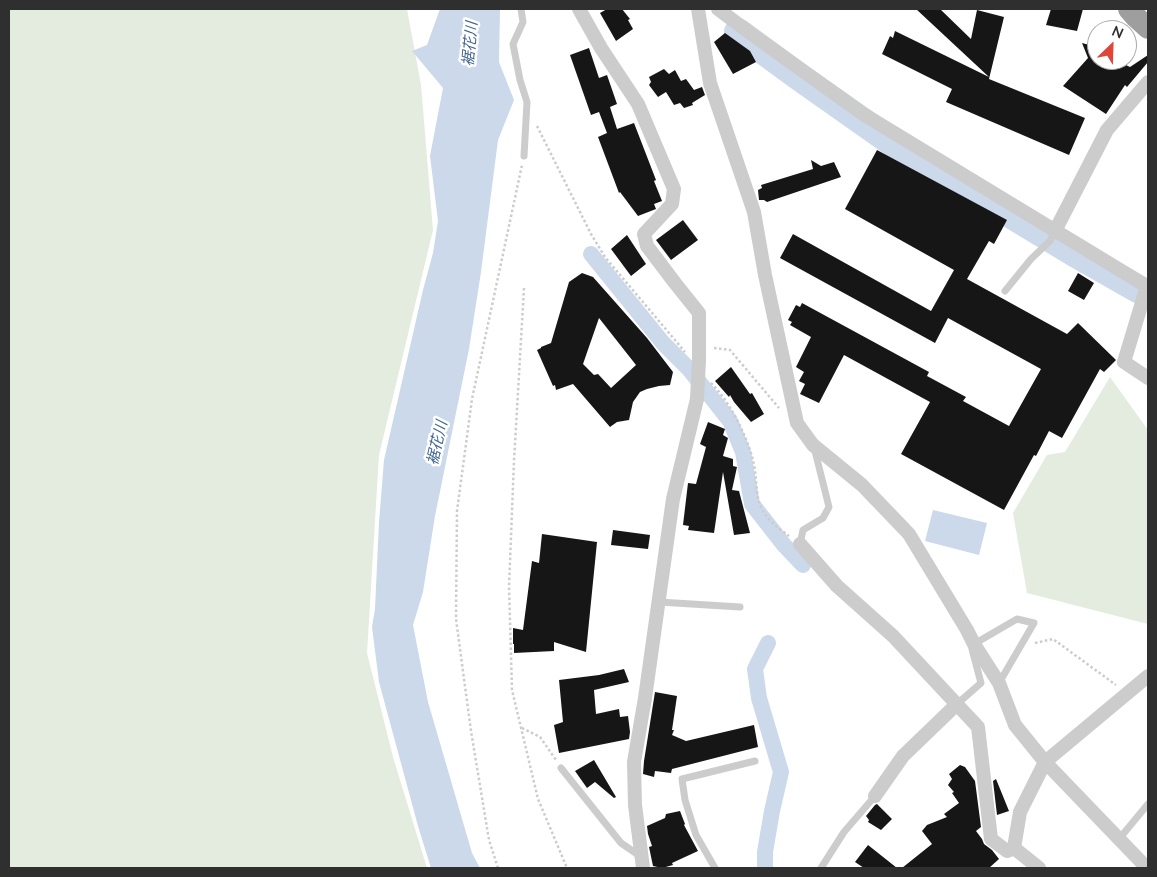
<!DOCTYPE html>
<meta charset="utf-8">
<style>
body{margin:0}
#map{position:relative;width:1157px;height:877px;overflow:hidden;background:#fff;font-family:Lato,sans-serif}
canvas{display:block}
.frame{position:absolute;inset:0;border:10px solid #2f2f2f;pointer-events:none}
.north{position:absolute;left:1087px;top:20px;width:50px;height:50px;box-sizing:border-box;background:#fff;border:1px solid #acacac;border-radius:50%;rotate:24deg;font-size:14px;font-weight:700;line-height:20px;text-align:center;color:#2f2f2f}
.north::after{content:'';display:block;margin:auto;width:18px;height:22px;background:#df4639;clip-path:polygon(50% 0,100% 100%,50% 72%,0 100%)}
</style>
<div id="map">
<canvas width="1157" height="877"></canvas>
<div class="frame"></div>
<div class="north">N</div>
</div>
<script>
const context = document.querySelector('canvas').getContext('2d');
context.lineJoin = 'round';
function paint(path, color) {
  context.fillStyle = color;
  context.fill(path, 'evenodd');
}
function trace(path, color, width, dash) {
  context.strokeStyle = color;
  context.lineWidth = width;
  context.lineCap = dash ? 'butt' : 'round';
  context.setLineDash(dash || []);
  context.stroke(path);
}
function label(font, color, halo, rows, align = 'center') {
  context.font = font + ' Lato,"Noto Sans JP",sans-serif';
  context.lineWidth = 5;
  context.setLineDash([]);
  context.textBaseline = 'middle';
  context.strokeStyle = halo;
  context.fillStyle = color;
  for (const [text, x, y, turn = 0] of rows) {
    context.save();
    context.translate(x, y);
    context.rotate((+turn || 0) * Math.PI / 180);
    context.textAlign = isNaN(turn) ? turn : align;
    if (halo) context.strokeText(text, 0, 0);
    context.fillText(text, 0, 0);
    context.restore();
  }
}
paint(new Path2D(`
 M9,9H407L421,85L433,230L379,455L367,653L393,757L427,868H9Z
 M1110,377L1148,430V624L1027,593L1013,513L1047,455L1065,452Z`), '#e3ecde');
paint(new Path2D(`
 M440,9H500L499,62L514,100L498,140L481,272L469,349L435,516L423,592L413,625L428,702L472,853L480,868H431L418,826L379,682L372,627L375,609L379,522L384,460L423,290L433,253L438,221L430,156L443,88L412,51L427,45Z
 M933,510L987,523L979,555L925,541Z`), '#cbd9eb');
trace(new Path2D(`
 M591,254L663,343L689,369L730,421L743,452L752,504L784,545L803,565
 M765,868V852L772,811L781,772L759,698L755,669L768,643`), '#cbd9eb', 16);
trace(new Path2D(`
 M738,32L798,76L896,145L1073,252L1138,289`), '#cbd9eb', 28);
paint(new Path2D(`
 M607,9H622L630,19L628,20L633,29L616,41L600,13Z
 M916,9H940L971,39L977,10L1004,17L989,79L1085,118L1069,155L946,102L952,89L882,54L890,36L893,38L895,31L989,77Z
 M1051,9H1083L1077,31L1046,25Z
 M725,33L750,51L756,62L733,74L714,42Z
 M1082,43L1097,47V60H1116L1130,67L1148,55V62L1127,87L1125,85L1106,114L1063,86L1088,58Z
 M589,48L599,78L607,75L617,104L610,107L617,129L634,123L656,180L654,181L662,201L654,204L656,209L638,216L620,192L619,193L598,137L607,133L599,112L591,115L570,55Z
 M664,69L669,74L675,70L681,81L686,79L694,90L702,87L705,95L692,103L693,105L684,108L680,103L674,105L666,92L658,97L649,85L651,82L649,77Z
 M877,150L1007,220L994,244L989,241L967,279L1067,334L1078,323L1116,360L1104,372L1100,369L1062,438L1049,431L1036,456L1034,455L1004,510L901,454L930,402L844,355L819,403L800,394L805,384L799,381L804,372L796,367L811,337L790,325L792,322L788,320L796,305L800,307L802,303L929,372L927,376L966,397L963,401L1009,426L1041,369L948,318L935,343L780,258L793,234L931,311L954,270L845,209Z
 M811,160L821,166L834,162L841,177L767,202L764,200H759L758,190L762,188L761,185L813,169Z
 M683,220L698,240L671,260L656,240Z
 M627,235L646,264L631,276L611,249Z
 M582,273L593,277L647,338L673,372L670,385L659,386L647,389L640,392L633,402L629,420L617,422L610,427L573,384L556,390L555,385L553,386L537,350L541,348V347L551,343L569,282ZM599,318L636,365L611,388L598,374L594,375L583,364Z
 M1078,273L1094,283L1084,300L1068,291Z
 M731,367L750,394L752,393L764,414L751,422L734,402L730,395L729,397L715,381Z
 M708,422L725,429L723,435L728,438L723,456L733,459V466L737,467L732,490L739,491L750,533L734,535L723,472L714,533L688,530L689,526L683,525L688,483L696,484L706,447L700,444Z
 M613,530L650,535L648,549L611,545Z
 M542,534L597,542L586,652L554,642V651L514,653V644H513V628L523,630L532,561L539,563Z
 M624,669L629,682L594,690L596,714L619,709L620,717L628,716L630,732L629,739L559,753L554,725L563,722L559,680L599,675Z
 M655,692L677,696L672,730H674L672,735L686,741L754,725L758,747L672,769L671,773L655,771L654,777L643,774L644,761Z
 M594,760L616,797L614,798L595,782L587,788L575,771Z
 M960,765L965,767L975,781L981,827L976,831L982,839L984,844L992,850L999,859L989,868H902L932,844L922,831L927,825L947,817L944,814L959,803L952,793L954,792L948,785L952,779L949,774Z
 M996,779L1009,811L997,815L993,781Z
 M877,804L892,819L881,830L868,822L869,820L866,816L875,805Z
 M680,811L685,824L684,825L698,851L672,863L673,865L662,868L653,866L649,847L652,846L648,834L647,826L665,818L666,814Z
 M868,845L897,868H864L855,862Z`), '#161616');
trace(new Path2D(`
 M537,126L591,234L605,257L685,352
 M524,288L514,461L509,587L512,690L538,799L567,868
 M714,348L730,350L779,408
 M711,383C730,402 746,434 753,460C757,475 755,491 760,505C764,517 779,529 789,536
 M1035,643L1053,639L1116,685
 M522,728L540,737L556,760
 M498,868L489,840L471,731L456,619L457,511L472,399L522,165`), '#ccc', 2.5, [2.5, 2.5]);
trace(new Path2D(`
 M521,9L523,22L513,44L520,80L527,102L524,156
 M1005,291L1031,259L1050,241L1055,231
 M800,544L803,530L823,518L829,507L814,447
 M659,602L740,607
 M974,644L1017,619L1034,623L999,683
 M957,704L981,683L972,649
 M561,768L621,843L640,856
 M1119,839L1148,804
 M715,868L696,835L685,800L682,779L755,761
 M821,868L844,832L875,796`), '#ccc', 7);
trace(new Path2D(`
 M579,9L601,48L638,104L674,189L672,204L644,234L647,246L675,283L699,313V360
 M698,9L710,83L754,212L765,275L797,423L813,445L862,485L909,534L967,630L974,644L999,683L1015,725L1045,762L1147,868
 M718,9L750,33L863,114L1148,287
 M1055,231L1107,130L1148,82
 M1147,286L1124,362L1148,378
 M800,544L837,586L893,636L978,727L991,839L1007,851L1014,848
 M875,796L903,756L957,704
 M643,868L635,805L634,762L645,698L673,499L697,399
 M1039,868L1014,848L1020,812L1045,762L1148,676`), '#ccc', 14);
trace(new Path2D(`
 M1129,9L1136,17L1148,28`), '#9e9e9e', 22);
trace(new Path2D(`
 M697,399L699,360`), '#ccc', 14);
label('italic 15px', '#40648f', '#fff', [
 ["裾花川",470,44,-85],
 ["裾花川",437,443,-77]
]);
</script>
